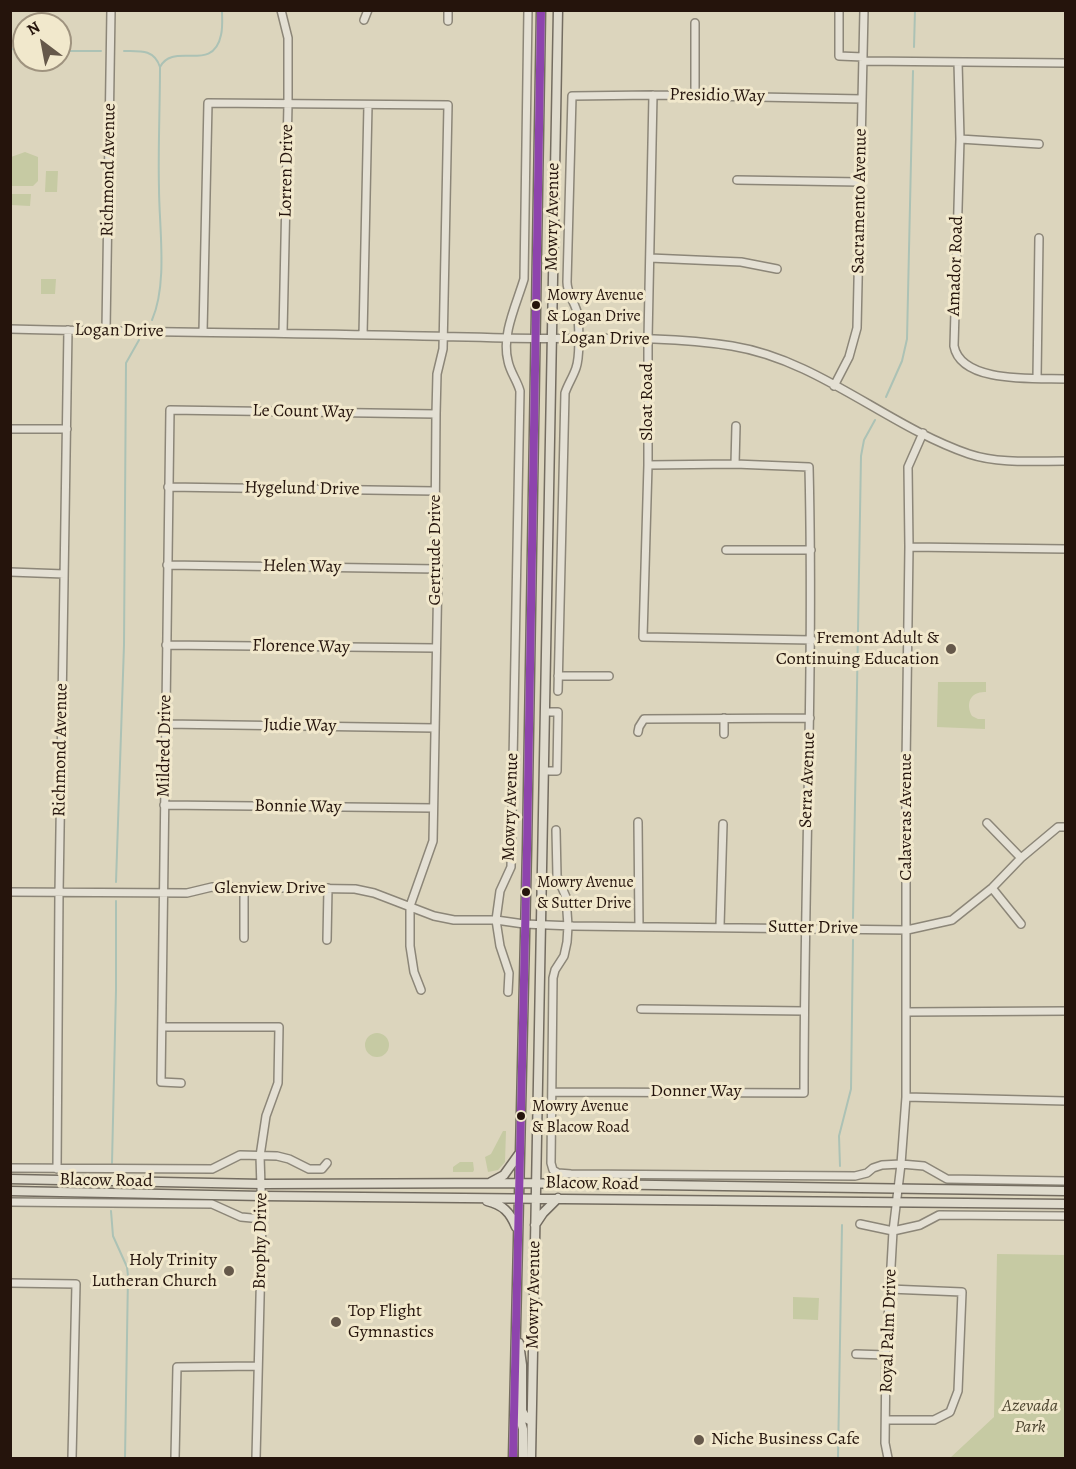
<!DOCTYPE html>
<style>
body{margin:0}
#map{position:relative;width:1076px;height:1469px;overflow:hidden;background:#dcd5bd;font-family:Alegreya,serif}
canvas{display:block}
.frame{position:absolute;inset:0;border:12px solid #25140c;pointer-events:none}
.north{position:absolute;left:12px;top:12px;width:60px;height:60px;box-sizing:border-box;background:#f1e8cc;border:2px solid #9f937f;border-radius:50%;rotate:328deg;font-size:16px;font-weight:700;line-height:24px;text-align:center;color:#25140c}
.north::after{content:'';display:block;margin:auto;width:21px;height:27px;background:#65584a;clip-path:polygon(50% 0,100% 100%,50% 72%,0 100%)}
</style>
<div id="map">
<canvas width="1076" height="1469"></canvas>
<div class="frame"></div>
<div class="north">N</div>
</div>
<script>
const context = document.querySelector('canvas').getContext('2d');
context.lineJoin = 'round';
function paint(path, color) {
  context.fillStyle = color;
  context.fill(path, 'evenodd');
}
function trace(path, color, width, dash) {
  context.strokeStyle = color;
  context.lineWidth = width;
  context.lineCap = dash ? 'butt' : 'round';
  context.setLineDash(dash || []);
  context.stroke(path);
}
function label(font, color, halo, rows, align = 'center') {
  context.font = font + ' Alegreya,serif';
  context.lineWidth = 6;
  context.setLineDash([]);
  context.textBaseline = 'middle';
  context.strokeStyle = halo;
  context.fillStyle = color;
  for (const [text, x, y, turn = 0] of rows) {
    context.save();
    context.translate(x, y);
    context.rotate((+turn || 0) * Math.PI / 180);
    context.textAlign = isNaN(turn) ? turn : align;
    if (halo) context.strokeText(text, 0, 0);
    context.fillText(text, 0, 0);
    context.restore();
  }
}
paint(new Path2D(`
 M25,152L38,157V181L33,186H11V157Z
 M46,171H58L57,192H45Z
 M10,194H31L30,206L11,205Z
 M41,279H56L55,294H41Z
 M938,682H986V692C971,691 965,703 972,716L978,719H985V729L937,727Z
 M365 1045a12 12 0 1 1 24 0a12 12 0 1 1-24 0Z
 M503,1131H506L505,1162L498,1170L488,1172L485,1157L491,1154Z
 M460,1162H473L474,1170L473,1172H453V1167Z
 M997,1254L1065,1255V1458H950L994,1417Z
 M793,1297L819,1298L818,1320L793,1319Z`), '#c6caa3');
trace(new Path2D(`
 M914,47L915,10
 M10,49L24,50
 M60,51H101
 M124,51C140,51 154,49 160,67C160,107 158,148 159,188C159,227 168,283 152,320
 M160,67C173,41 213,74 221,35C223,27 222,18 222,10
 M886,397L902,361L907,339L913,71
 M116,882L124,645L126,363L139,340
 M853,918L861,456L864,440L875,420
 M112,1163L116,990V901
 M840,1166L839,1136L851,1089L853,940
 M111,1211L113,1236L127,1267L128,1276L125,1458
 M838,1458L842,1225`), '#acc2b5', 2);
const minor = new Path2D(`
 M281,10L288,38V104L283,333
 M448,10V21
 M839,10V56L863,57
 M364,20L368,10
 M695,23V96
 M863,61L1066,63
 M958,62L960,139L954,346C961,384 1036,378 1066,379
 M653,95L648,339V465L643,637L812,640
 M960,139L1039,144
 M737,180L860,182
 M650,258L741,262L777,269
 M10,329C175,333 340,333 505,338C580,340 658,334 732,346C819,360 887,426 969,454C999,464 1034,461 1066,461
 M106,330L111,10
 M203,332L208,103L448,105L443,349L437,374L436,414L435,538L438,569L433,841L410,906V946L414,972L421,990
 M363,335L368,105
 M1037,378L1039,238
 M834,386L849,357L857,328L864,10
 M10,429H67
 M735,464L736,426
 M168,487L435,491
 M909,547L1066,549
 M726,550H811
 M167,565L438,569
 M10,572L64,574
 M166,645L435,648
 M558,676H609
 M558,691L565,393C568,384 573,377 576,368C580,357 579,329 578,316C576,303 567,295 567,282L572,96L653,95L862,99
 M165,724L435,728
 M638,732L639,727L644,719L810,718
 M724,734V718
 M544,771H557L558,712H545
 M164,805L433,808
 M638,822L639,927
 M987,823L1021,858
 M556,830L557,876L566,897L568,926L567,942L564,956L555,970L553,978L551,1163L553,1170L558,1173L571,1174L855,1176L867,1173L873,1168L882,1165L901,1164L924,1166L947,1179L1066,1181
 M244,887V938
 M992,888L1021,924
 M10,892L187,893L212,887L355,889L374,893L434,916L454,920H496L524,924L573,926L907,930L952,920L992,888L1021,858L1058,827H1066
 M720,926L723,824
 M327,940L328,888
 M508,992L509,973L500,946L496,920L500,891L511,867L520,391C517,380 510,372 508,361C501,335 517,303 524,279L528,10
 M641,1009L804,1011
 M907,1012L1066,1011
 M162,1027H279L278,1083L266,1116L260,1156L262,1219L256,1458
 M181,1083L161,1082L170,410L436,414
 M552,1092L804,1093C804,884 814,676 809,467L735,464L648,465
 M906,1097L1066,1101
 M10,1168L212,1169L240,1155L277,1156L289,1159L309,1169H322L327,1163
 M57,1169L59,893L68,330
 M10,1202L212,1204L241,1217L262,1219
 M860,1224L893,1231L920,1225L939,1215L1066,1216
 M10,1283L76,1284L72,1458
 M856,1354L886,1355
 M886,1420H934L950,1412L958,1391L962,1292L889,1289
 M175,1458L177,1367L258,1366
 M888,1458L885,1443L886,1355L893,1231L901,1164L906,1097V764L909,547L908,467L923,433`);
const major = new Path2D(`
 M10,1179L262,1184L519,1183L1066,1191
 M491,1182L504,1175L519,1154
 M10,1191L262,1196L1066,1204
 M487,1201C503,1205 510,1212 516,1227
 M535,1225L543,1213L558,1198
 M519,1343L522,1365V1411L526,1418L531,1421
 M519,1415L523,1429V1458
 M513,1458L527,849L541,10
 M531,1458L558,10`);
trace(minor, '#8c8678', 10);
trace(major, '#736c60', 11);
trace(minor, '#e4e0d4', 7);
trace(major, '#dfdbcd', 8);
trace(new Path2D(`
 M513,1458L527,849L541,10`), '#8e44ad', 8);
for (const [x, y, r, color] of [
 [536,305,5,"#25140c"],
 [951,649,6,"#65584a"],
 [526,892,5,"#25140c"],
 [521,1116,5,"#25140c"],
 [229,1271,6,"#65584a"],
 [336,1322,6,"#65584a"],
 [699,1440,6,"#65584a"]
]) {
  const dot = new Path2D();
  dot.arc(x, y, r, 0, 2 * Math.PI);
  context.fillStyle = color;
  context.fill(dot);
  trace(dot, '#f1e8cc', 2);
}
label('16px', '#25140c', '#f1e8cc', [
 ["Mowry Avenue",547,296],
 ["& Logan Drive",547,317],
 ["Mowry Avenue",537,883],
 ["& Sutter Drive",537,904],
 ["Mowry Avenue",532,1107],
 ["& Blacow Road",532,1128]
], 'left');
label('18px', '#25140c', '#f1e8cc', [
 ["Presidio Way",717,96,1],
 ["Richmond Avenue",109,170,-89],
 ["Lorren Drive",287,171,-89],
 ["Sacramento Avenue",860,201,-89],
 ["Mowry Avenue",553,217,-89],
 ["Amador Road",956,266,-88],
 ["Logan Drive",119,331,1],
 ["Logan Drive",605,339,1],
 ["Sloat Road",648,402,-90],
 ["Le Count Way",303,412,1],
 ["Hygelund Drive",302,489,1],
 ["Gertrude Drive",436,550,-90],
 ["Helen Way",302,567,1],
 ["Florence Way",301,647,1],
 ["Judie Way",300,726,1],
 ["Mildred Drive",165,746,-89],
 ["Richmond Avenue",61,750,-89],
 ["Serra Avenue",808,780,-88],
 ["Bonnie Way",298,807,1],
 ["Mowry Avenue",511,807,-88],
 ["Calaveras Avenue",907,817,-90],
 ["Glenview Drive",270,889],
 ["Sutter Drive",813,928,1],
 ["Donner Way",696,1092],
 ["Blacow Road",106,1181,1],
 ["Blacow Road",592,1184,1],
 ["Brophy Drive",261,1241,-89],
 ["Mowry Avenue",534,1295,-89],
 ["Royal Palm Drive",889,1331,-88]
]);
label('18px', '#25140c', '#f1e8cc', [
 ["Fremont Adult &",939,639],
 ["Continuing Education",939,660],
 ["Holy Trinity",217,1261],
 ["Lutheran Church",217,1282],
 ["Top Flight",348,1312,"left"],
 ["Gymnastics",348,1333,"left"],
 ["Niche Business Cafe",711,1440,"left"]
], 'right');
label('italic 18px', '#504833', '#f1e8cc', [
 ["Azevada",1030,1407],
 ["Park",1030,1428]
]);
</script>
